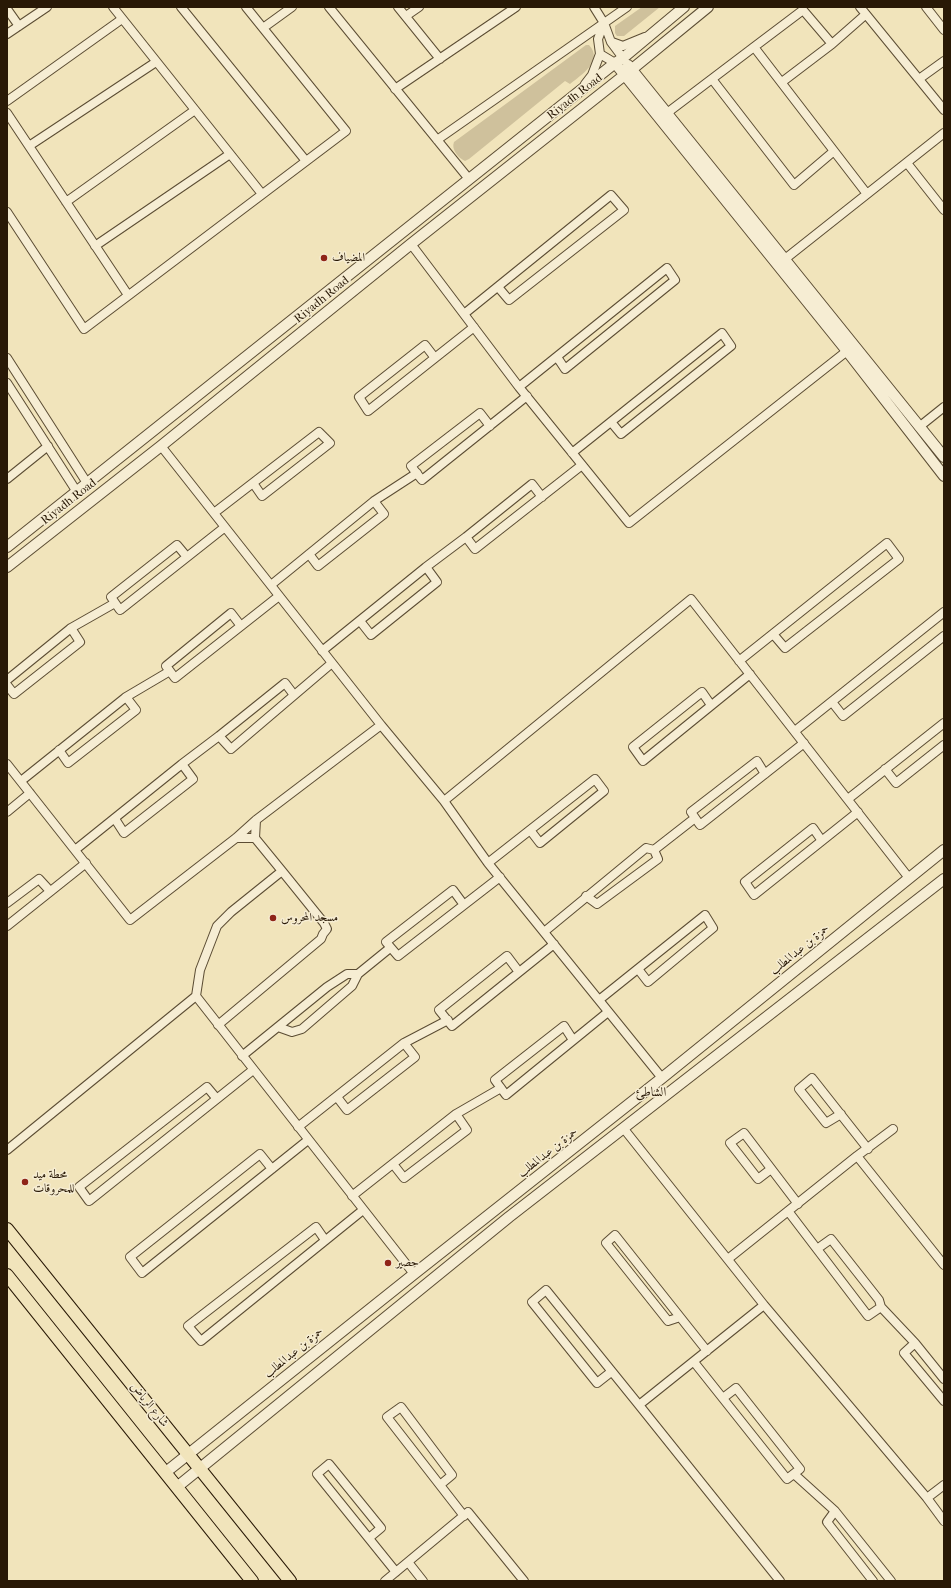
<!DOCTYPE html>
<meta charset="utf-8">
<style>
body{margin:0}
#map{position:relative;width:951px;height:1588px;overflow:hidden;background:#f1e4bb;font-family:"IM FELL French Canon",serif}
canvas{display:block}
.frame{position:absolute;inset:0;border:8px solid #291906;pointer-events:none}
</style>
<div id="map">
<canvas width="951" height="1588"></canvas>
<div class="frame"></div>
</div>
<script>
const context = document.querySelector('canvas').getContext('2d');
context.lineJoin = 'round';
function paint(path, color) {
  context.fillStyle = color;
  context.fill(path, 'evenodd');
}
function trace(path, color, width, dash) {
  context.strokeStyle = color;
  context.lineWidth = width;
  context.lineCap = dash ? 'butt' : 'round';
  context.setLineDash(dash || []);
  context.stroke(path);
}
function label(font, color, halo, rows, align = 'center') {
  context.font = font + ' "IM FELL French Canon",Amiri,serif';
  context.lineWidth = 3;
  context.setLineDash([]);
  context.textBaseline = 'middle';
  context.strokeStyle = halo;
  context.fillStyle = color;
  for (const [text, x, y, turn = 0] of rows) {
    context.save();
    context.translate(x, y);
    context.rotate((+turn || 0) * Math.PI / 180);
    context.textAlign = isNaN(turn) ? turn : align;
    if (halo) context.strokeText(text, 0, 0);
    context.fillText(text, 0, 0);
    context.restore();
  }
}
paint(new Path2D(`
 M642,7H660L624,36H617L615,33V26Z
 M586,45H589C604,61 581,75 570,84L565,81L469,159L465,161C458,158 451,149 454,142Z`), '#cfc19c');
const minor = new Path2D(`
 M113,7L262,194
 M181,7L306,161
 M329,7L469,179
 M398,7L440,59
 M594,7L604,23L611,42L623,58
 M860,7L944,110
 M926,7L944,30
 M7,9L19,26
 M406,16L419,7
 M604,23L598,39L600,54L615,63
 M263,28L292,7
 M7,34L47,7
 M612,42L623,46L645,37
 M754,47L803,10L832,44
 M712,79L794,185L834,151
 M919,79L944,61
 M782,82L832,44L865,15
 M585,84L592,75L600,54
 M395,89L516,7
 M7,101L122,19
 M7,113L128,295
 M667,113L754,47L867,194
 M437,140L627,7
 M29,146L156,62
 M907,163L944,210
 M66,202L195,110
 M7,212L84,329L346,131L246,7
 M411,244L519,387L629,523L847,351
 M95,246L230,154
 M785,259L944,133
 M464,314L611,195L624,210L509,300L498,287
 M7,358L87,483
 M435,358L425,345L359,397L368,411L474,327
 M7,383L77,492
 M519,387L667,268L675,280L565,369L557,357
 M490,426L480,413L411,466L422,480L527,396
 M919,427L944,407
 M572,453L722,333L731,346L621,434L611,422
 M7,479L48,446
 M542,497L532,484L466,537L475,549L582,465
 M374,501L417,473
 M214,513L319,432L330,443L262,496L253,483
 M187,557L177,545L111,597L120,610L225,527
 M426,567L466,537
 M271,585L374,501L384,514L318,566L309,554
 M241,626L231,613L166,666L175,678L279,596
 M71,628L115,603
 M322,651L426,567L437,582L371,635L360,621
 M739,661L887,543L899,559L785,648L773,634
 M7,680L71,628L80,642L14,694L7,685
 M294,695L285,683L219,736L231,749L332,663
 M126,697L170,671
 M832,702L843,716L944,636
 M711,705L702,692L633,747L643,761L750,674
 M381,725L444,801
 M795,731L944,612
 M7,764L130,920L236,838L256,820L381,725L161,446
 M182,764L219,736
 M885,769L896,783L944,745
 M765,774L757,761L691,812L700,825L804,743
 M21,781L126,697L136,710L68,763L59,750
 M848,799L944,723
 M7,812L30,793
 M255,838L256,820
 M822,841L813,828L745,882L754,895L858,812
 M75,850L182,764L193,779L124,833L115,819
 M654,850L695,818
 M488,863L595,779L604,791L540,843L530,830
 M7,903L39,879L50,891
 M464,905L453,890L386,942L398,956L500,877
 M7,926L86,863
 M544,932L646,848L654,850L658,859L597,904L586,896
 M519,972L507,956L439,1010L452,1026L554,944
 M196,996L200,970L217,926L231,912L282,871L255,838H236
 M599,1000L705,915L713,928L648,982L638,969
 M218,1025L321,939L323,934L327,929L324,923L282,871
 M278,1027L292,1032L302,1029L352,986L358,974
 M573,1040L564,1026L495,1080L506,1095L608,1012
 M404,1043L448,1020
 M242,1056L327,987L347,974H358L390,948
 M662,1078L488,863L444,801L691,599L909,878
 M217,1099L207,1087L79,1187L89,1201L253,1070
 M456,1114L501,1088
 M841,1114L826,1123L799,1089L812,1078L868,1149
 M298,1127L404,1043L415,1057L347,1110L337,1097
 M624,1129L764,1305L927,1498L944,1521
 M7,1150L196,996L414,1274
 M857,1156L944,1265
 M272,1169L260,1154L130,1257L142,1273L308,1140
 M771,1169L758,1179L730,1143L744,1133L798,1204
 M352,1196L456,1114L467,1130L404,1178L393,1164
 M788,1211L868,1316L881,1307L879,1300L831,1239L817,1249
 M325,1240L316,1227L188,1326L201,1341L363,1210
 M728,1259L857,1156L893,1129
 M764,1305L639,1405L780,1581
 M881,1307L915,1343
 M680,1317L668,1321L606,1243L615,1235L707,1351
 M694,1362L787,1479L800,1469L736,1388L723,1398
 M611,1372L597,1383L532,1302L546,1290L639,1405
 M944,1379L915,1343L904,1353L944,1401
 M794,1474L835,1511
 M440,1485L452,1475L401,1407L387,1417L464,1516
 M927,1498L944,1485
 M369,1538L381,1528L329,1464L317,1474L396,1572
 M408,1562L423,1581
 M385,1581L468,1512L524,1581
 M873,1581L827,1522L835,1511L891,1581`);
const tertiary = new Path2D(`
 M615,63L847,351L944,476
 M628,65L944,457
 M7,547L615,63L623,58L684,7
 M7,567L161,446L411,244L631,70L708,7
 M166,1472L414,1274L662,1078L944,850
 M177,1487L509,1217L944,879`);
const primary = new Path2D(`
 M7,1229L290,1581
 M7,1275L252,1581`);
trace(minor, '#5b4c33', 10);
trace(tertiary, '#5b4c33', 12);
trace(primary, '#291906', 14);
trace(minor, '#f6edd3', 8);
trace(tertiary, '#f6edd3', 10);
trace(primary, '#f1e4bb', 12);
for (const [x, y, r, color] of [
 [324,258,4,"#8f2418"],
 [273,918,4,"#8f2418"],
 [25,1182,4,"#8f2418"],
 [388,1263,4,"#8f2418"]
]) {
  const dot = new Path2D();
  dot.arc(x, y, r, 0, 2 * Math.PI);
  context.fillStyle = color;
  context.fill(dot);
  trace(dot, '#f6edd3', 1.5);
}
label('12px', '#291906', '#f6edd3', [
 ["Riyadh Road",575,97,-38],
 ["Riyadh Road",322,300,-39],
 ["Riyadh Road",69,502,-38],
 ["حمزة بن عبدالمطلب",800,950,-39],
 ["حمزة بن عبدالمطلب",548,1153,-38],
 ["حمزة بن عبدالمطلب",294,1353,-39],
 ["شارع الرياض",149,1405,51]
]);
label('12px', '#291906', '#f6edd3', [
 ["المضياف",332,258],
 ["مسجد المحروس",281,918],
 ["محطة ميد",33,1175],
 ["للمحروقات",33,1189],
 ["حصير",396,1263]
], 'left');
label('13px', '#291906', '#f6edd3', [
 ["الشاطئ",651,1093]
]);
</script>
